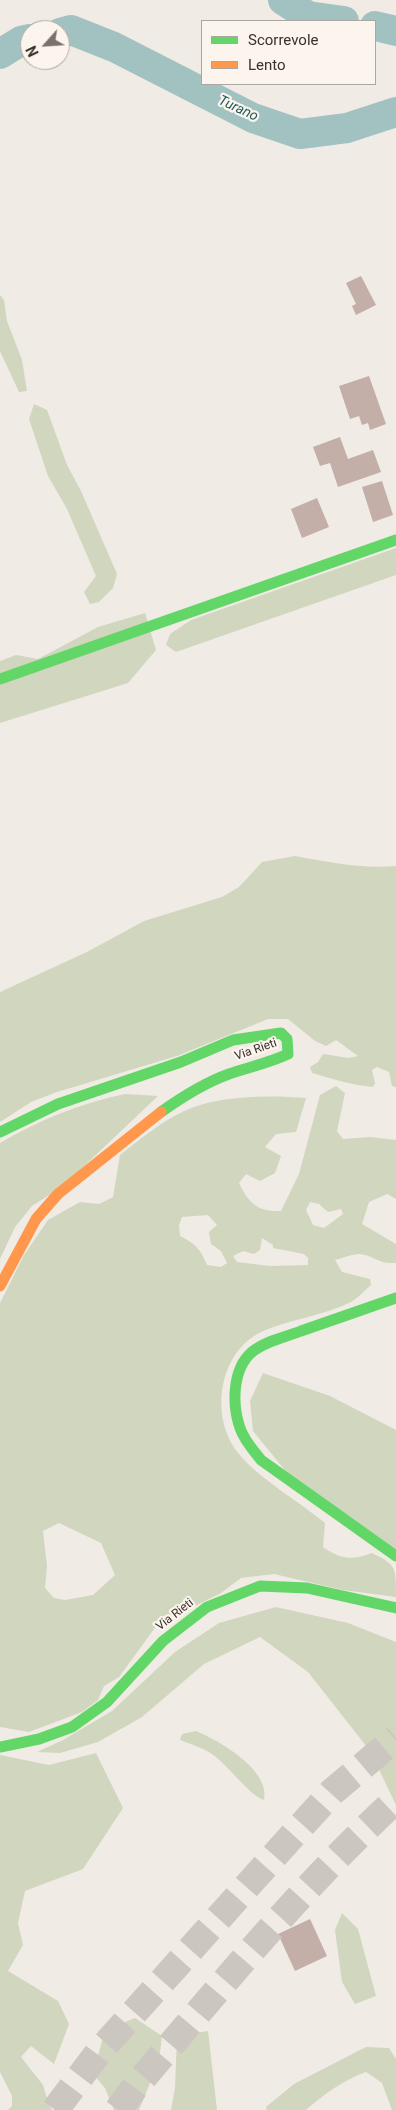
<!DOCTYPE html>
<style>
body{margin:0}
#map{position:relative;width:396px;height:2110px;overflow:hidden;background:#f0ebe5;font-family:Roboto,sans-serif}
canvas{display:block}
.legend{position:absolute;left:201px;top:20px;width:175px;height:65px;box-sizing:border-box;background:#fbf5ee;border:1px solid #aea6a0;margin:0;padding:6px 9px;list-style:none;font-size:15px;color:#3b302b}
.legend li{display:flex;align-items:center;gap:10px;height:25px}
.legend b{width:25px;border:1px solid #aea6a0}
.north{position:absolute;left:20px;top:20px;width:50px;height:50px;box-sizing:border-box;background:#fbf5ee;border:1px solid #aea6a0;border-radius:50%;rotate:244deg;font-size:14px;font-weight:700;line-height:20px;text-align:center;color:#3b302b}
.north::after{content:'';display:block;margin:auto;width:18px;height:22px;background:#7a716c;clip-path:polygon(50% 0,100% 100%,50% 72%,0 100%)}
</style>
<div id="map">
<canvas width="396" height="2110"></canvas>
<ul class="legend">
<li><b style="height:6px;background:#63d668"></b>Scorrevole</li>
<li><b style="height:6px;background:#ff974d"></b>Lento</li>
</ul>
<div class="north">N</div>
</div>
<script>
const context = document.querySelector('canvas').getContext('2d');
context.lineJoin = 'round';
function paint(path, color) {
  context.fillStyle = color;
  context.fill(path, 'evenodd');
}
function trace(path, color, width, dash) {
  context.strokeStyle = color;
  context.lineWidth = width;
  context.lineCap = dash ? 'butt' : 'round';
  context.setLineDash(dash || []);
  context.stroke(path);
}
function label(font, color, halo, rows, align = 'center') {
  context.font = font + ' Roboto,sans-serif';
  context.lineWidth = 4.5;
  context.setLineDash([]);
  context.textBaseline = 'middle';
  context.strokeStyle = halo;
  context.fillStyle = color;
  for (const [text, x, y, turn = 0] of rows) {
    context.save();
    context.translate(x, y);
    context.rotate((+turn || 0) * Math.PI / 180);
    context.textAlign = isNaN(turn) ? turn : align;
    if (halo) context.strokeText(text, 0, 0);
    context.fillText(text, 0, 0);
    context.restore();
  }
}
paint(new Path2D(`
 M0,295L4,300L7,321L22,360L27,391L19,392L0,351Z
 M34,404L47,410L67,465L81,491L117,574L113,588L99,602L90,604L84,592L96,576L67,509L48,476L29,419Z
 M396,548V575L176,652L166,645L170,634L191,620Z
 M145,613L156,650L128,683L0,723V661L16,655L38,659L98,627Z
 M295,856C328,862 362,869 396,866V1087L392,1086L389,1072L377,1067L372,1070L375,1083L373,1087C351,1085 333,1079 312,1073L310,1067L318,1062L323,1054L349,1058L358,1056L336,1040L326,1046L315,1041L288,1019H268L177,1056L57,1092L31,1102L0,1122V992L87,952L144,921L222,897L239,887L262,862Z
 M336,1086L345,1093L337,1131L343,1139L370,1137L396,1140V1199L387,1194L369,1202L362,1224L396,1244V1263C378,1264 375,1256 360,1254C352,1254 343,1258 335,1260L342,1272L370,1279L371,1285C365,1290 358,1298 351,1302C323,1316 290,1319 261,1332C218,1353 209,1418 239,1454C258,1478 300,1502 325,1523L323,1547C340,1559 352,1561 372,1553C396,1565 396,1566 396,1597L343,1590L274,1574L241,1578L221,1593L157,1625L119,1677L104,1686L98,1700L82,1712L29,1732L0,1727V1303L24,1255L48,1220L80,1202L99,1204L113,1197L120,1155C140,1139 161,1122 184,1111C219,1095 269,1095 306,1098L296,1132L276,1134L265,1147L281,1156L275,1173L260,1181L246,1174L239,1183C249,1203 257,1212 281,1211L299,1174L320,1095ZM310,1202L319,1204L328,1212L341,1209L343,1214L324,1228L313,1225L306,1210ZM208,1215L217,1225L209,1232L211,1244L221,1251L227,1263L221,1267L207,1265C201,1250 195,1243 180,1236L179,1225L182,1217ZM262,1238L273,1245V1248L304,1254L308,1258V1265L270,1266L237,1262L233,1256L243,1251L254,1254L260,1250ZM59,1523L101,1543L115,1575L93,1595L65,1600L54,1598L45,1588L47,1566L43,1531Z
 M125,1094L158,1096L62,1187L32,1206L15,1227L0,1259V1143C39,1120 81,1103 125,1094Z
 M263,1373L330,1396L396,1430V1549L288,1474L253,1431L250,1401Z
 M276,1607L348,1623L396,1642V1805L370,1751L308,1672L260,1637L204,1664L142,1717L98,1742L60,1753L37,1752L63,1740L112,1711L175,1652L219,1623Z
 M196,1731C218,1740 271,1770 264,1800C250,1796 228,1765 212,1754C203,1748 190,1744 180,1740L182,1734Z
 M96,1753L123,1808L83,1869L25,1891L18,1923L23,1945L8,1971L58,2001L69,2024L54,2064L31,2046L21,2057L43,2085L48,2102L52,2110H8L12,2106V2096L0,2072V1755L49,1765Z
 M342,1913L358,1929L376,1996L355,2004L342,1982L335,1930Z
 M135,2018L162,2036L159,2061L139,2110H114L105,2088L93,2074L105,2030Z
 M208,2031L217,2110H171L175,2088L177,2036Z
 M366,2047L389,2048L396,2059V2110H392L382,2083L366,2072C344,2080 324,2094 306,2110H267L266,2107L294,2084Z`), '#d1d6bf');
trace(new Path2D(`
 M283,0L308,16L344,21
 M375,26L396,31
 M60,33L71,30L114,47L253,118L300,134L347,128L396,112
 M0,54L21,41L30,39`), '#a1c2c1', 30);
paint(new Path2D(`
 M361,276L376,305L356,315L352,306L356,304L346,283Z
 M369,376L386,424L370,430L368,423L362,425L359,416L350,419L339,386Z
 M340,437L348,459L373,450L381,472L338,487L330,463L320,466L313,447Z
 M382,481L393,515L373,522L362,487Z
 M317,498L329,527L302,538L291,509Z
 M310,1919L327,1956L295,1971L278,1934Z`), '#c3afa7');
trace(new Path2D(`
 M55,2110L98,2053L283,1846L332,1792L396,1738
 M118,2110L135,2087C219,1989 301,1887 396,1800`), '#ccc6c0', 28, [28, 14]);
trace(new Path2D(`
 M0,679L396,540
 M0,1132L58,1104L181,1062L233,1040L281,1033L287,1039L288,1054C269,1063 249,1067 229,1074C204,1083 182,1097 161,1112
 M396,1298C364,1309 333,1320 301,1331C286,1337 265,1341 252,1352C232,1369 232,1405 240,1428C244,1440 253,1450 261,1460L396,1556
 M0,1747L39,1739L72,1727L107,1702L163,1641L207,1607L260,1586L307,1588L396,1608`), '#63d668', 11);
trace(new Path2D(`
 M0,1286L36,1219L58,1194L161,1112`), '#ff974d', 11);
label('12px', '#3b302b', '#fbf5ee', [
 ["Via Rieti",256,1050,-19],
 ["Via Rieti",175,1615,-38]
]);
label('italic 14px', '#1f5a5e', '#fbf5ee', [
 ["Turano",238,109,25]
]);
</script>
